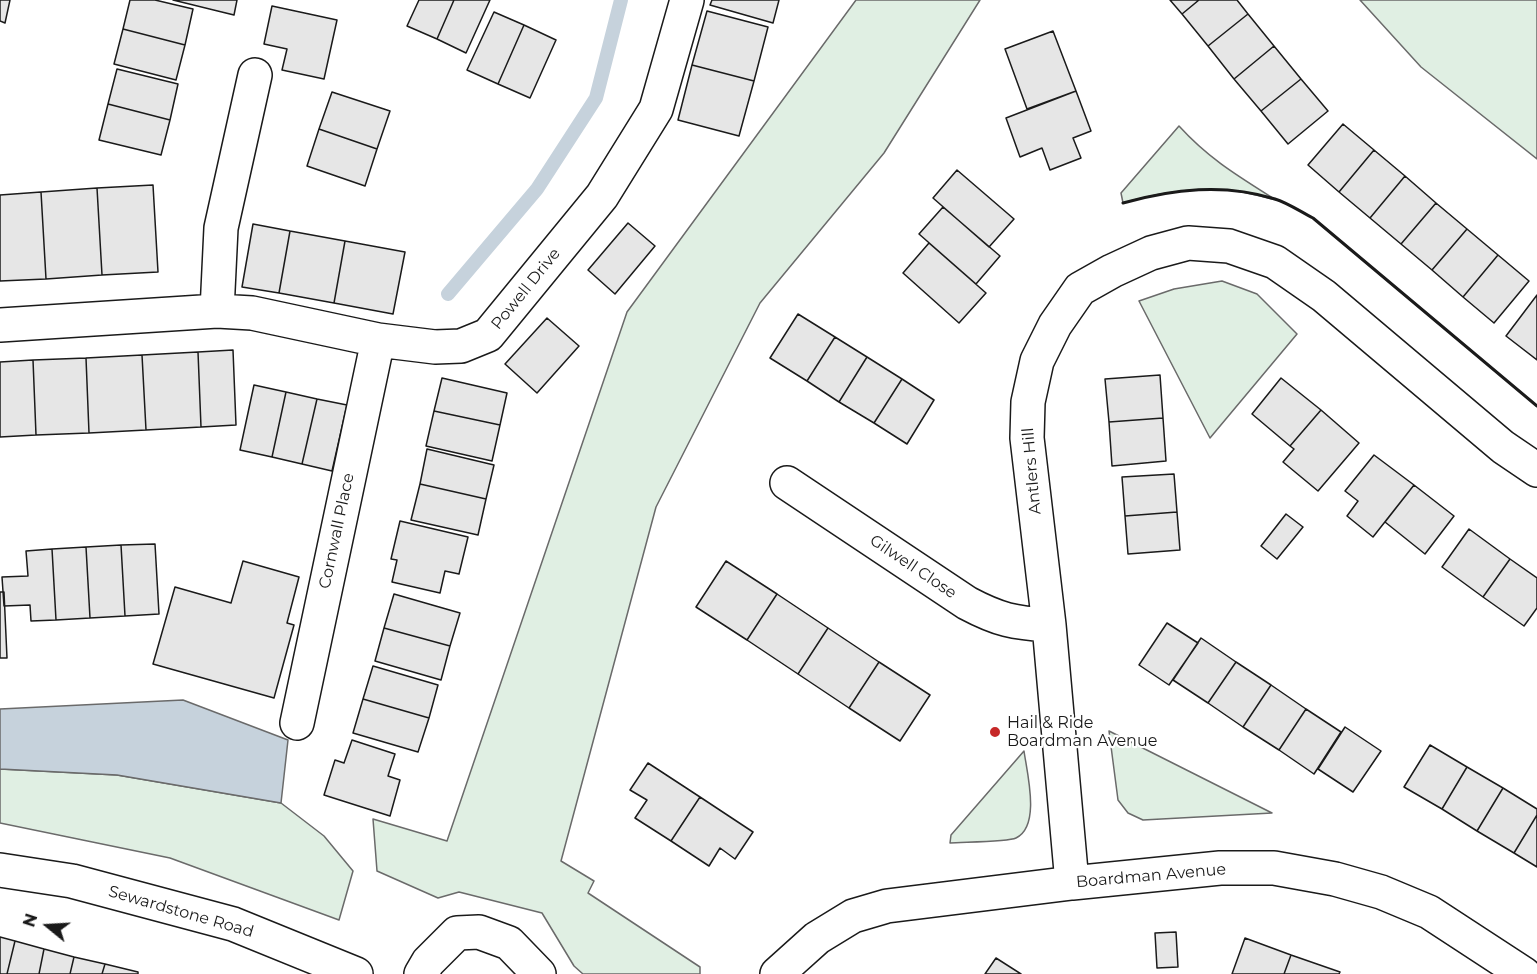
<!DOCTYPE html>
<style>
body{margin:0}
#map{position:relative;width:1537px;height:974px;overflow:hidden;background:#fff;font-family:Montserrat,sans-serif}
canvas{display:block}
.north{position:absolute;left:18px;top:896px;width:60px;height:60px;-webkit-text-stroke:4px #fff;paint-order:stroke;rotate:288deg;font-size:16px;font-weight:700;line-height:24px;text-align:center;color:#1a1a1a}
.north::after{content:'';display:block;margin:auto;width:21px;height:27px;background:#1a1a1a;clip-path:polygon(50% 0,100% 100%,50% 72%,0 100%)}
</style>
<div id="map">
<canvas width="1537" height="974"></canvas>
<div class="north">N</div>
</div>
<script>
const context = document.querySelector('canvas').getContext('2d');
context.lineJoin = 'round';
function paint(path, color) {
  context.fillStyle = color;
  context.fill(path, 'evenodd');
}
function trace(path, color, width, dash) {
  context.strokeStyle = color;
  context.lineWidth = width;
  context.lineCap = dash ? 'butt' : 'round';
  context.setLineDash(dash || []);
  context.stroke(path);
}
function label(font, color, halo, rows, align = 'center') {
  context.font = font + ' Montserrat,sans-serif';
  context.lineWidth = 4.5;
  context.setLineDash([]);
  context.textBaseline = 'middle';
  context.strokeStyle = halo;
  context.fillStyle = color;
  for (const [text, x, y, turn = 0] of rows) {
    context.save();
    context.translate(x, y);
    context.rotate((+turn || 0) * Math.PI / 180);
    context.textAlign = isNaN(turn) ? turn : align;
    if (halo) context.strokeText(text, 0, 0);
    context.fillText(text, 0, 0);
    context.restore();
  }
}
const green = new Path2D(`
 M856,0H980L884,153L760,303L656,507L561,861L594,881L588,893L700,967V974H583L574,966L542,913L459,892L438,898L377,871L373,819L447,841L627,312Z
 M1360,0H1537V159L1421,67Z
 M1179,126C1209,159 1238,176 1276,200C1261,196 1245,192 1230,190C1193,187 1158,193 1123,203L1121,193Z
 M1222,281L1257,294L1297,334L1210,438L1139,301L1174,289Z
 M1109,731L1272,813L1143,820L1128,813L1118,800Z
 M1024,751C1027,773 1041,826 1016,838C1008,842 962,842 950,843L951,835Z
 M0,769L117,775L281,803L324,836L353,871L339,920L170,858L0,823Z`);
paint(green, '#e0efe3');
trace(green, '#6a6a6a', 1.5);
const water = new Path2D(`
 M183,700L288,740L281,803L117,775L0,769V709Z`);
paint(water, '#c6d2dc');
trace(water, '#6a6a6a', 1.5);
trace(new Path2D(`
 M448,294L537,189L596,98L621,0`), '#c6d2dc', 14);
const building = new Path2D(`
 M0,0H10L5,23L0,21Z
 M130,0H155L193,9L185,45L123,29Z
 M173,0H237L234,15Z
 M419,0H454L437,39L407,26Z
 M454,0H490L466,53L437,39Z
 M712,0H779L773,23L710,5Z
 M1170,0H1199L1182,14Z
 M1199,0H1237L1248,14L1208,46L1182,14Z
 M272,6L337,20L324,79L282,70L287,49L264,44Z
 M707,11L768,27L754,81L692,65Z
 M494,12L524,25L498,84L467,70Z
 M1248,14L1274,46L1234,79L1208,46Z
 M524,25L556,40L530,98L498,84Z
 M123,29L185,45L176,80L114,64Z
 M1053,31L1076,91L1027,109L1005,49Z
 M1274,46L1301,79L1261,111L1234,79Z
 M692,65L754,81L739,136L678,120Z
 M117,69L178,84L170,120L108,104Z
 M1301,79L1328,111L1288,144L1261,111Z
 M1076,91L1091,131L1073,138L1081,158L1050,170L1042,148L1020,157L1006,118Z
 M332,92L390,111L377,149L319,129Z
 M108,104L170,120L161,155L99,140Z
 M1343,124L1374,150L1339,192L1308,165Z
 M319,129L377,149L365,186L307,166Z
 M1374,150L1405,176L1370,218L1339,192Z
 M957,170L1014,219L989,247L933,198Z
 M1405,176L1436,203L1401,244L1370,218Z
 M153,185L158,272L102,275L97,188Z
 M97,188L102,275L46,279L41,192Z
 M41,192L46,279L0,281V195Z
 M1436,203L1467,229L1432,270L1401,244Z
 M943,207L1000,256L976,284L919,234Z
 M628,223L655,246L615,294L588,270Z
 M253,224L290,231L279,293L242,287Z
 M1467,229L1498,255L1463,297L1432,270Z
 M290,231L345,241L334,303L279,293Z
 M345,241L405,252L393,314L334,303Z
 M929,243L986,293L959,323L903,273Z
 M1498,255L1529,281L1494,323L1463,297Z
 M1537,295V360L1506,336Z
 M798,314L835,337L807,381L770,358Z
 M547,318L579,346L537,393L505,364Z
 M835,337L867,357L839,402L807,381Z
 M233,350L236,425L201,427L198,352Z
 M198,352L201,427L146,430L142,355Z
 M142,355L146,430L89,433L86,358Z
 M867,357L902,379L874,423L839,402Z
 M86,358L89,433L36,435L33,360Z
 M33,360L36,435L0,437V362Z
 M1160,375L1163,418L1109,422L1105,379Z
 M442,378L507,393L500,425L434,411Z
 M1281,378L1321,410L1290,446L1252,414Z
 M902,379L934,400L907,444L874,423Z
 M254,385L286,392L272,457L240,450Z
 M286,392L317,399L302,464L272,457Z
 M317,399L347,405L332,471L302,464Z
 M1321,410L1359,443L1318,491L1283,462L1294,449L1290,446Z
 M434,411L500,425L492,461L426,446Z
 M1163,418L1166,461L1112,466L1109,422Z
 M427,449L494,465L486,499L420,484Z
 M1374,455L1414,485L1373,537L1347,516L1358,501L1345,491Z
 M1174,474L1177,512L1125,516L1122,477Z
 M420,484L486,499L478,535L411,520Z
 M1414,485L1454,516L1425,554L1385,522Z
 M1177,512L1180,550L1128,554L1125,516Z
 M1286,514L1303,527L1277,559L1261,546Z
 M400,521L468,537L459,574L445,571L440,593L392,582L397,560L391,559Z
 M1469,529L1510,559L1483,597L1442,567Z
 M155,544L159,614L125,616L121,545Z
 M121,545L125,616L90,618L86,547Z
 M86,547L90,618L56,620L52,549Z
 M52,549L56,620L31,621L30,605L4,606L2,577L28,576L26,551Z
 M1510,559L1537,578V608L1524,626L1483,597Z
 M243,561L299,577L287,623L294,625L274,698L153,664L175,587L231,603Z
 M726,561L777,594L747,640L696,607Z
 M0,592H4L7,658H0Z
 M394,594L460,613L450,646L384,628Z
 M777,594L828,628L798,674L747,640Z
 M1167,623L1198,643L1169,685L1139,665Z
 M384,628L450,646L441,680L375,661Z
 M828,628L879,662L849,708L798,674Z
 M1201,638L1236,662L1208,703L1173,680Z
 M879,662L930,695L900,741L849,708Z
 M1236,662L1271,685L1243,727L1208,703Z
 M373,666L438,685L429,718L363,699Z
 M1271,685L1306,709L1279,750L1243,727Z
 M363,699L429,718L418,752L353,733Z
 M1306,709L1341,732L1314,774L1279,750Z
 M1345,727L1381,751L1353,792L1318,769Z
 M352,740L395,754L388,776L400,780L390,816L324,795L335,760L344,763Z
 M1430,745L1467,767L1442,809L1404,787Z
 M648,763L700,797L671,841L635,818L647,800L630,790Z
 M1467,767L1503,788L1477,831L1442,809Z
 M1503,788L1537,809V815L1514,853L1477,831Z
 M700,797L753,832L735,859L720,848L709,866L671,841Z
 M1537,815V867L1514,853Z
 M1176,932L1178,967L1157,968L1155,933Z
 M0,937L15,941L7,974H0Z
 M1245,938L1291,955L1284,974H1232Z
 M15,941L44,949L39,974H7Z
 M44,949L74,957L70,974H39Z
 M1291,955L1340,972L1339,974H1284Z
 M74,957L105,964L102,974H70Z
 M996,958L1021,974H985Z
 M105,964L138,972V974H102Z`);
paint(building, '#e6e6e6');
trace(building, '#1a1a1a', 1.5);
const street = new Path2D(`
 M217,311L221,228L255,75
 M0,325L217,311L252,313L378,340L435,347L461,346L488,335L602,196L656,109L687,0
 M787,483L967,603C999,620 1014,623 1049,625
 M297,723L378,340
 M1072,883L1049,625L1027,438L1028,402L1037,361L1055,325L1080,289L1112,271L1151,253L1188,243L1229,246L1275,262L1324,296L1503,447L1537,470
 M421,974L428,962L457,933L479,932L509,943L539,974
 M777,974L817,938L853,916L887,906L1072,883L1220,868H1274L1335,879L1381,892L1429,912L1524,974`);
const primary = new Path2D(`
 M0,870L72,881L233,924L356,974`);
trace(street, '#1a1a1a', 36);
trace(primary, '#1a1a1a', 36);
trace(street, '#fff', 33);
trace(primary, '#fff', 33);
trace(new Path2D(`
 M1123,203C1173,189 1224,183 1275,199C1288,203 1301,212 1313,218L1537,406`), '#1a1a1a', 3);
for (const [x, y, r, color] of [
 [995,732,6,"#c62828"]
]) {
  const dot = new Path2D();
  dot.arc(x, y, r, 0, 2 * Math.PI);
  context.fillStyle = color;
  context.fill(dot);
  trace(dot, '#fff', 2);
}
label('16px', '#1a1a1a', '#fff', [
 ["Powell Drive",526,289,-51],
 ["Antlers Hill",1032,471,-95],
 ["Cornwall Place",337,531,-78],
 ["Gilwell Close",913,567,34],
 ["Boardman Avenue",1151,876,-5],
 ["Sewardstone Road",181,912,16]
]);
label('16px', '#1a1a1a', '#fff', [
 ["Hail & Ride",1007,723],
 ["Boardman Avenue",1007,741]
], 'left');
</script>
